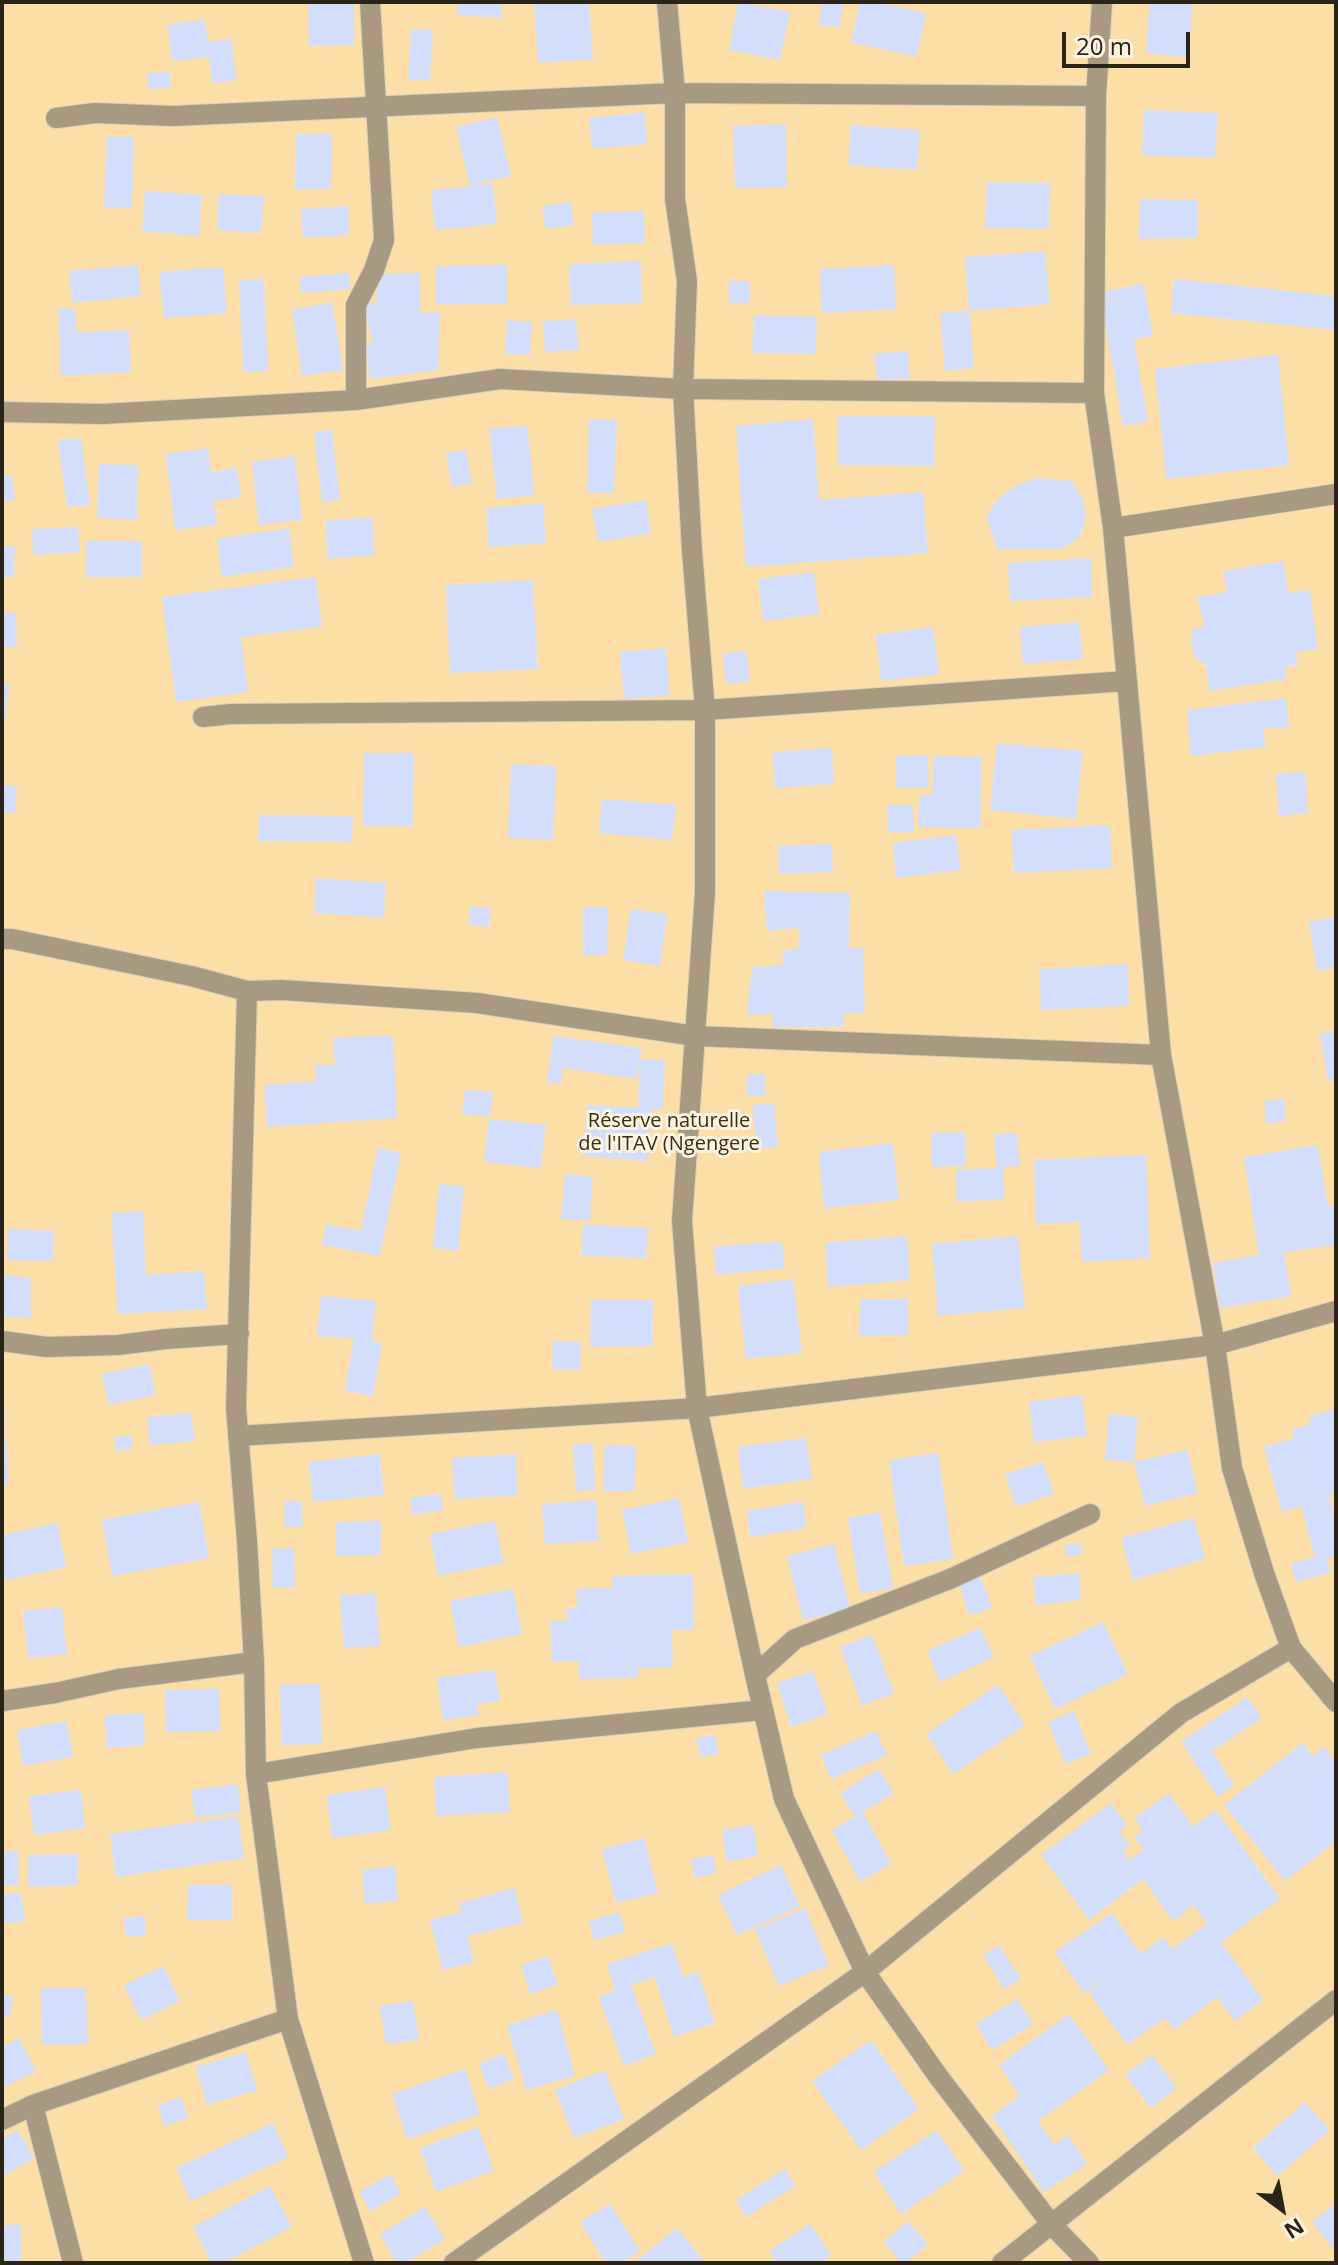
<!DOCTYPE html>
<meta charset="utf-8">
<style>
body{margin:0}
#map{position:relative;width:1338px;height:2265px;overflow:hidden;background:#fdf4e1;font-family:"Open Sans",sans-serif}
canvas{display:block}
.frame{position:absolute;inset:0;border:4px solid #292318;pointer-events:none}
.north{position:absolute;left:1242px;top:2169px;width:80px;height:80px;-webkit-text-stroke:6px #fdf4e1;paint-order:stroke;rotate:148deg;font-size:22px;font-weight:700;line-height:32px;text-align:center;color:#292318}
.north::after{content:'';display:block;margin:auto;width:28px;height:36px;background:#292318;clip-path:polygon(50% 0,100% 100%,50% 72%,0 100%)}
.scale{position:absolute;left:1062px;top:32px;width:128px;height:36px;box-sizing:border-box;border:4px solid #292318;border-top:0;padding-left:10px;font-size:24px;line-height:28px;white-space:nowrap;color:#292318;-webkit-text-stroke:6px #fdf4e1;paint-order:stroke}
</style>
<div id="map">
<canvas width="1338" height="2265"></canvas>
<div class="frame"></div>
<div class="north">N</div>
<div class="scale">20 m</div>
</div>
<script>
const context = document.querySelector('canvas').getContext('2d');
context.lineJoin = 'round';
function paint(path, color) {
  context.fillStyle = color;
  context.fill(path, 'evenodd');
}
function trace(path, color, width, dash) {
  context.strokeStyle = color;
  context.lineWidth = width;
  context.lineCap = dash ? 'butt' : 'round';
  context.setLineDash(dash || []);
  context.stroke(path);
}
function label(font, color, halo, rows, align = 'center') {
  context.font = font + ' "Open Sans",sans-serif';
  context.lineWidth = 6;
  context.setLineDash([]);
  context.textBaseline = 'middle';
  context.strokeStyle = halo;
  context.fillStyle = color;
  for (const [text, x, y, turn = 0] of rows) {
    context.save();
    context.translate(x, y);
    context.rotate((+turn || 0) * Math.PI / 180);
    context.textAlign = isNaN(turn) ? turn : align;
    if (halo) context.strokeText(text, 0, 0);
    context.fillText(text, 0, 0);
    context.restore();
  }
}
paint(new Path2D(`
 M2,2H1336V2263H2Z`), '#fddfa6');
paint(new Path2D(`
 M308,2H354V45L309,46Z
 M458,2H502L501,18L457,15Z
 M534,2H589L593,59L538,63Z
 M738,2L790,12L780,60L729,50Z
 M822,2H843L840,27L819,25Z
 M860,2H872L926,13L917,56L851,43Z
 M1150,2H1193L1188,57L1146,53Z
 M205,20L208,42L232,39L236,80L212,83L209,57L172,61L168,24Z
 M411,29L433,30L430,80H408Z
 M170,72L171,88L148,89L147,73Z
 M1144,110L1218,113L1215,158L1142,155Z
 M645,112L647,144L592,149L589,118Z
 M497,117L511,176L470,186L456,127Z
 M786,124L787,187L735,188L733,126Z
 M851,125L920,130L917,170L848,165Z
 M296,134H332L331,189L295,190Z
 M107,136L134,137L132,208L104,207Z
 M987,182L1050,183L1049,229L985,228Z
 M493,184L497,224L435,230L431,190Z
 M145,191L202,195L199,236L142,231Z
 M219,194L264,196L261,233L217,230Z
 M1140,199L1198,200V238L1139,239Z
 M571,202L574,225L546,229L542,206Z
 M348,206L349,235L303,238L301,209Z
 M644,211L645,243L593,245L592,213Z
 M1045,251L1050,304L969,311L965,257Z
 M641,261L642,303L571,305L569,264Z
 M138,265L141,296L72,303L69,271Z
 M507,265V304H436V266Z
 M894,265L896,309L822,313L820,269Z
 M223,267L227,313L164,318L159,272Z
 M349,273L350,289L301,293L300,277Z
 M420,273V313L440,312L438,370L370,379L365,343H373L363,303H376L380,274Z
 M264,279L268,371L243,372L239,280Z
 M1174,279L1336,296V330L1171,313Z
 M729,281H750V303H729Z
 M1144,284L1153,336L1134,339L1148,421L1123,426L1100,292Z
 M332,302L343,370L302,376L292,310Z
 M75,308L77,332L129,330L131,372L61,376L58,309Z
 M969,311L974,368L945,371L940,313Z
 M754,315L817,317L816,354L752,353Z
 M576,319L579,350L545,352L543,321Z
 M507,320L532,322L530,355L505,354Z
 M908,351L910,378L877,380L874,354Z
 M1278,355L1289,465L1166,479L1155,369Z
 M838,416H935L934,466L838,465Z
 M589,419L617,420L614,493H587Z
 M813,419L819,500L923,492L928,553L746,567L736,426Z
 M527,425L535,495L497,499L489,429Z
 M332,430L340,500L322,502L314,432Z
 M81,438L90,505L67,507L58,440Z
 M208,448L211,472L237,468L241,497L214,501L217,525L175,530L166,454Z
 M466,450L472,483L452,487L446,453Z
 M295,456L302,520L259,525L252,462Z
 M99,464L138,465L137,520L97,518Z
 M12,475L15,500L2,501V476Z
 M1038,478L1072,481L1083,500L1086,519L1079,538L1062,549H997L986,517L998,499L1016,485Z
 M646,500L651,533L598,542L592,509Z
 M543,503L546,543L489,547L486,508Z
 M372,517L375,555L328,559L325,521Z
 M78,527L80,552L33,555L32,529Z
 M289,528L294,567L222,577L217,539Z
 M86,541H142V577H86Z
 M2,546H15L14,577H2Z
 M1091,558L1092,597L1010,601L1008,563Z
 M1284,561L1288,593L1310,590L1318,649L1296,652L1298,665L1285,667L1287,679L1209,691L1206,665L1196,658L1191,645L1193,629L1205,626L1197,597L1227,592L1224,571Z
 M814,572L819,614L763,621L758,579Z
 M316,577L322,627L241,637L248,692L176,702L162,597Z
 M533,580L538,669L450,673L446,585Z
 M2,613H16L17,647H2Z
 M1079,622L1083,659L1023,664L1020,627Z
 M933,627L939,674L881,681L876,635Z
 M666,648L670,695L624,699L620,652Z
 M746,651L750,681L726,684L723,654Z
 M2,683L9,684L5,721H2Z
 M1286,698L1289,727L1263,729L1266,747L1191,756L1187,710Z
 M997,743L1083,751L1076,819L990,810Z
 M832,748L834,784L775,788L773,752Z
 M364,753H414L413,826H363Z
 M928,755L929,788H896V756Z
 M934,756L982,757L980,828L918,827L919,795H932Z
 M511,764L556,766L553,840L508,838Z
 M1305,772L1308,813L1279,816L1276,774Z
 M2,785L17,786L15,813H2Z
 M602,799L676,805L672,840L599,833Z
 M887,805H913L914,832H888Z
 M259,815L353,816L352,842L258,841Z
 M1110,825L1112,868L1014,873L1012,830Z
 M956,835L961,870L896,878L893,843Z
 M832,844L833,872L779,874L778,846Z
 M316,878L386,883L384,918L314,913Z
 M764,891L850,893L849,949L863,947L865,1013L843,1014L844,1027H772V1014L747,1015L752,967L783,965V951L799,948V928L767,931Z
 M470,906L491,908L489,927L469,925Z
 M583,907H608L607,955H583Z
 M631,909L667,914L660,966L623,960Z
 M1336,917V968L1317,971L1309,922Z
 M1128,964L1129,1006L1041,1010L1039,969Z
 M1336,1031V1079L1328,1081L1320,1034Z
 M393,1035L397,1118L267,1127L264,1085L316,1081L315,1065H335L333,1038Z
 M554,1036L642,1048L637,1079L563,1068L561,1084L547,1083Z
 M640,1059L665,1060L663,1109H652L648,1161L583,1156L587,1105L638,1108Z
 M747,1074H765V1096H747Z
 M465,1090L493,1092L490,1116L462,1114Z
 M1284,1099L1286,1121L1266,1124L1264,1101Z
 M774,1103L778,1147L757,1149L752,1105Z
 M489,1119L546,1125L541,1168L484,1162Z
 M965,1132L966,1166L932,1167L931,1133Z
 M1017,1133L1020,1166L1003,1167L1004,1199L957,1202L956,1170L997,1168L994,1134Z
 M893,1143L899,1200L824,1208L819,1152Z
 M1318,1145L1328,1207L1336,1205V1245L1284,1252L1291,1296L1220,1308L1213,1263L1259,1255L1244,1157Z
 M378,1148L401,1153L380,1256L322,1245L326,1224L361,1231Z
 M1146,1155L1150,1258L1082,1262L1080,1222L1036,1224L1034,1160Z
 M565,1174L593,1177L590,1221L561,1219Z
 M439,1184L464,1186L458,1251L433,1248Z
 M143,1211L146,1275L204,1271L207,1309L118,1314L111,1213Z
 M583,1224L648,1228L646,1259L581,1255Z
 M8,1229L54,1231L53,1261L7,1260Z
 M907,1236L910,1280L828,1287L825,1243Z
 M1018,1236L1025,1308L938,1316L932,1244Z
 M782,1241L785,1268L716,1275L713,1247Z
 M2,1275L31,1278V1318L2,1317Z
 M793,1279L802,1353L746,1359L738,1286Z
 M321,1296L376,1301L372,1342L382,1343L373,1396L345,1391L354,1339L317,1336Z
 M860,1299H908V1335L859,1336Z
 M591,1300H653V1346L590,1347Z
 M553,1341L581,1342L580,1370L552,1369Z
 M149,1364L156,1395L109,1405L102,1374Z
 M1082,1395L1087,1436L1034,1442L1029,1402Z
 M2,1406H5V1438H2Z
 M1336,1409V1494L1329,1496L1334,1516H1336V1556L1327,1559L1331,1572L1296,1582L1291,1564L1315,1557L1301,1506L1282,1512L1264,1447L1295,1438L1292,1429L1311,1424L1309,1416Z
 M191,1413L195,1441L150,1445L147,1417Z
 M1109,1414L1138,1417L1134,1462L1105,1460Z
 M131,1435L133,1448L116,1451L114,1437Z
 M806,1438L812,1479L743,1489L738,1447Z
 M2,1442H7L8,1485H2Z
 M593,1443L595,1490L576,1491L573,1445Z
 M605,1445L636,1446L634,1491H603Z
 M1187,1450L1198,1493L1145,1506L1134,1462Z
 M938,1453L953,1559L904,1566L889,1460Z
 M380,1454L384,1495L313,1502L309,1462Z
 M516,1454L518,1495L455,1499L452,1458Z
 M1043,1462L1054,1494L1016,1506L1005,1474Z
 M441,1494L443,1510L412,1515L410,1498Z
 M679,1498L688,1542L631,1554L622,1510Z
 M596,1500L599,1541L545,1544L542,1504Z
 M285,1501H302L303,1527H284Z
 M199,1502L209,1558L112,1576L102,1520Z
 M803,1502L807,1528L750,1537L747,1511Z
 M880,1512L893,1588L860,1594L848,1518Z
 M1194,1518L1205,1559L1133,1580L1121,1538Z
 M381,1521V1555L336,1556V1522Z
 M495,1521L504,1563L438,1576L430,1534Z
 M57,1523L66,1567L2,1581V1535Z
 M1080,1543L1082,1555L1066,1556L1065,1544Z
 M834,1544L850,1609L803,1620L787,1556Z
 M294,1548L295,1587L273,1588L272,1549Z
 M1079,1573L1081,1600L1036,1605L1033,1577Z
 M693,1574L694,1630H672L673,1667L638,1669V1678L579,1679V1661L552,1662L550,1621H567V1608H577V1589L612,1588V1576Z
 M981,1577L992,1608L969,1615L959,1584Z
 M513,1589L522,1634L459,1647L450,1601Z
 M376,1593L380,1646L344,1648L340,1595Z
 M62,1607L67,1654L28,1658L23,1611Z
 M1103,1622L1128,1674L1055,1709L1030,1656Z
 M980,1628L994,1657L940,1682L927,1651Z
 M872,1635L894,1693L862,1706L840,1647Z
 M495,1670L500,1701L477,1704L479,1715L443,1720L437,1678Z
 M813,1671L828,1714L791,1727L777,1683Z
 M320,1684L322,1744L282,1745L280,1685Z
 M998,1685L1025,1725L953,1774L926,1734Z
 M219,1689L220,1731L166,1732L165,1690Z
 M1247,1697L1262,1718L1212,1751L1234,1785L1218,1797L1181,1742Z
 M1074,1711L1091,1754L1065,1764L1048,1722Z
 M144,1713L145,1745L107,1748L105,1715Z
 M66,1721L73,1757L23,1766L17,1730Z
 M876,1731L887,1755L831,1779L821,1755Z
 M715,1735L719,1753L701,1757L696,1738Z
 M1302,1743L1313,1756L1324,1747L1336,1762V1841L1285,1881L1224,1805Z
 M879,1769L894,1793L863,1812L891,1864L860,1882L832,1830L855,1817L840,1793Z
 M507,1772L510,1812L436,1816L434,1777Z
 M238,1784L241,1812L195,1818L191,1790Z
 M385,1787L391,1830L332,1838L327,1795Z
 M81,1790L85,1828L34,1835L29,1796Z
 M1169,1793L1193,1827L1216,1810L1280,1899L1221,1942L1263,2000L1235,2021L1217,1997L1174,2030L1165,2018L1127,2045L1089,1992L1109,1976L1084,1993L1055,1952L1112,1913L1141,1954L1163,1937L1172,1949L1207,1924L1194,1905L1173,1921L1143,1879L1089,1920L1041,1855L1111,1803L1127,1825L1120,1832L1130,1846L1123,1851L1129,1860L1144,1850L1134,1837L1143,1831L1135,1818Z
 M238,1816L244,1858L116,1877L110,1834Z
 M753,1825L758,1856L727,1862L722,1830Z
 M644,1838L658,1893L616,1903L602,1849Z
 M18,1851L19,1885L2,1886V1852Z
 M78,1854V1885L28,1887V1855Z
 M713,1855L716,1873L695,1878L691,1859Z
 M781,1865L800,1906L737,1935L718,1895Z
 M395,1866L398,1901L365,1904L362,1870Z
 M188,1885H232V1920H187Z
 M515,1888L523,1923L468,1936L474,1962L443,1970L430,1920L461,1912L459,1903Z
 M21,1893L25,1921L2,1924V1895Z
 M805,1908L829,1965L779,1986L755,1929Z
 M620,1912L625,1932L594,1940L589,1921Z
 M145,1916L146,1935L126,1937L124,1918Z
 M672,1943L683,1977L698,1972L715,2023L674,2037L655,1977L631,1985L656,2054L624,2066L599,1997L615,1991L607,1964Z
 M999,1945L1021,1979L1004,1989L983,1955Z
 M548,1956L558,1985L530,1994L521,1965Z
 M163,1966L180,2001L141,2020L124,1985Z
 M41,1988H86L88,2044L42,2045Z
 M2,1994L13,1996L9,2017L2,2016Z
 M1017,1999L1033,2024L992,2050L976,2024Z
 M413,2001L419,2040L386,2044L380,2006Z
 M557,2010L575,2076L526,2090L507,2025Z
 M1069,2014L1109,2070L1038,2121L1054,2145L1068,2135L1087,2164L1044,2192L992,2116L1020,2096L999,2065Z
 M19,2038L36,2071L2,2088V2047Z
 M871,2040L919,2109L861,2150L812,2081Z
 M246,2052L257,2090L207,2105L196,2067Z
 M504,2053L514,2079L489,2089L479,2064Z
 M1152,2055L1177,2088L1151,2108L1125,2075Z
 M465,2069L480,2114L407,2139L392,2094Z
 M605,2070L624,2119L574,2138L555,2090Z
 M181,2097L188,2118L164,2126L158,2105Z
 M1305,2102L1330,2130L1277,2176L1253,2148Z
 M273,2123L288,2157L191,2201L176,2168Z
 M478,2127L494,2171L436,2192L420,2148Z
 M18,2130L34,2158L2,2176V2139Z
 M937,2130L964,2171L901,2214L874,2172Z
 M785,2169L795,2186L746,2217L736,2200Z
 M391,2174L401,2193L370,2211L359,2192Z
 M270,2186L292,2227L223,2263H212L193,2227Z
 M1336,2203V2253L1312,2222Z
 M610,2204L640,2251L621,2263H606L580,2222Z
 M425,2207L445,2239L405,2263H397L380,2234Z
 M908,2221L928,2244L906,2263H902L884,2242Z
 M810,2224L831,2255L820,2263H777L769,2251Z
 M2,2225H21V2263H2Z
 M677,2228L706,2263H634Z`), '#d3defd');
const minor = new Path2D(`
 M667,2L675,93V199L687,281L683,389L692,551L705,710V892L682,1221L697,1408L755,1675L784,1799L865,1972L938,2076L1052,2225L1089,2263
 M1102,2L1096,96L1094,393L1113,528L1161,1055L1215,1345L1232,1468L1264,1573L1291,1648L1336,1702
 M56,118L95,113L173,116L675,93L1096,96
 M356,400V305L374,270L384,240L370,2
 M2,412L102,414L356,400L500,379L683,389L1094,393
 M1113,528L1336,494
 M203,717L231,714L705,710L1127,681
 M2,939H12L191,976L247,991L282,990L477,1003L695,1036L1161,1055
 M247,991L236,1408L247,1541L254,1662L256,1774L288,2019L364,2263
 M2,1341L47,1347L118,1345L166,1339L239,1334
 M238,1436L697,1408L1215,1345L1336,1311
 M755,1675L795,1639L950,1579L1090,1514
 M2,1701L55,1693L119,1679L254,1662
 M256,1774L477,1738L763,1710
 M33,2105L73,2263
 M2,2120L33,2105L288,2019
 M454,2263L865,1972L1181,1713L1291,1648
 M1002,2263L1336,2000`);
trace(minor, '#d7cebd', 22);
trace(minor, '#a79a81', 20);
label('20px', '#3a2d11', '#fdf4e1', [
 ["Réserve naturelle",669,1121],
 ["de l'ITAV (Ngengere",669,1144]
]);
</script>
